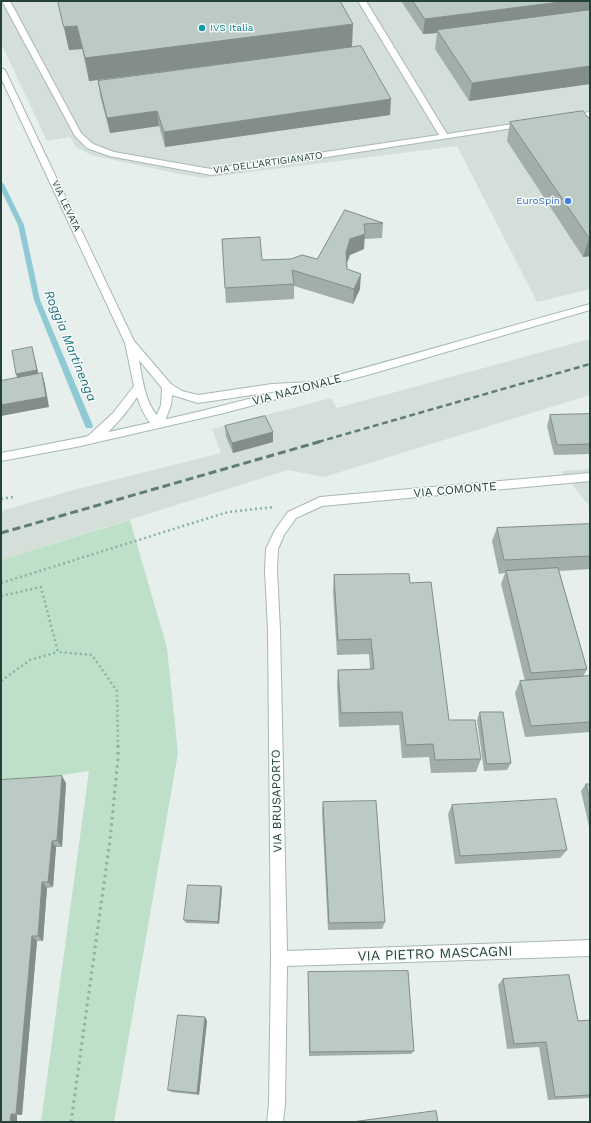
<!DOCTYPE html>
<style>
body{margin:0}
#map{position:relative;width:591px;height:1123px;overflow:hidden;background:#e6efeb;font-family:"Work Sans",sans-serif}
canvas{display:block}
.frame{position:absolute;inset:0;border:2px solid #24423a;pointer-events:none}
</style>
<div id="map">
<canvas width="591" height="1123"></canvas>
<div class="frame"></div>
</div>
<script>
const context = document.querySelector('canvas').getContext('2d');
context.lineJoin = 'round';
function paint(path, color) {
  context.fillStyle = color;
  context.fill(path, 'evenodd');
}
function trace(path, color, width, dash) {
  context.strokeStyle = color;
  context.lineWidth = width;
  context.lineCap = dash ? 'butt' : 'round';
  context.setLineDash(dash || []);
  context.stroke(path);
}
function label(font, color, halo, rows, align = 'center') {
  context.font = font + ' "Work Sans",sans-serif';
  context.lineWidth = 3;
  context.setLineDash([]);
  context.textBaseline = 'middle';
  context.strokeStyle = halo;
  context.fillStyle = color;
  for (const [text, x, y, turn = 0] of rows) {
    context.save();
    context.translate(x, y);
    context.rotate((+turn || 0) * Math.PI / 180);
    context.textAlign = isNaN(turn) ? turn : align;
    if (halo) context.strokeText(text, 0, 0);
    context.fillText(text, 0, 0);
    context.restore();
  }
}
paint(new Path2D(`
 M1,1H590V289L537,302L457,146L204,178L179,174L91,155L76,147L70,137L47,141L1,43Z
 M590,339V395L324,477L288,470L1,560V511L73,490L221,453L212,429L331,398L337,408Z
 M590,469V507L561,471Z`), '#d4dfda');
paint(new Path2D(`
 M130,520L167,648L178,753L114,1122H41L89,771L1,784V560Z`), '#bfe0c8');
paint(new Path2D(`
 M1,182L4,184L24,225L40,300L93,426L92,428H86L85,426L34,300L18,225L1,190Z`), '#8ec9d4');
const minor = new Path2D(`
 M2,1H10L81,133L93,144L114,152L211,169L439,135L358,1H366L447,134L526,122L530,124L526,126L211,175L109,156L87,148L75,136Z
 M1,68L5,70L134,341L171,384L182,391L198,395L272,384L312,382L316,383L317,386L316,389L272,392L198,403L172,395L171,405L164,424L163,427C149,431 141,407 137,397C130,408 101,447 87,443L86,440L87,437L113,413L134,386L125,343L1,78ZM139,360L162,388L161,405L157,415C145,402 142,377 139,360Z
 M590,112V116L570,119L566,117L570,115Z
 M590,473V481L322,506L296,518L284,535L278,549L277,570L280,630L287,951L590,940V956L287,966L285,1104L283,1122H267L269,1104L271,959L268,630L265,570L266,549L275,530L288,512L320,497Z`);
const secondary = new Path2D(`
 M590,304V310L371,374L224,413L76,447L1,461V453C76,439 151,424 225,405C348,374 468,338 590,304Z`);
trace(minor, '#a8b8b2', 2);
trace(secondary, '#a4bbb3', 2);
trace(new Path2D(`
 M1,499L13,497
 M1,583L228,512L274,507
 M1,596L41,587L58,652L92,655L117,691L118,746
 M1,681L30,660L58,652`), '#86b3a5', 2.5, [2, 3]);
trace(new Path2D(`
 M71,1122L110,840L118,758V745`), '#86b3a5', 3, [2.5, 4]);
paint(minor, '#fff');
paint(secondary, '#fff');
trace(new Path2D(`
 M318,442L590,364`), '#5f7d75', 2.5, [6, 3.5]);
trace(new Path2D(`
 M1,533L322,441`), '#5f7d75', 3, [8, 4]);
paint(new Path2D(`
 M58,1L352,47L89,81L82,49L69,50Z
 M401,1H590V84L469,101L435,49L437,33L423,34Z
 M98,81L390,115L165,147L159,126L110,133L100,96Z
 M590,120V256L583,257L507,141L510,122Z
 M345,210L383,223L382,238L364,239V249L350,255L347,263V269L360,289L353,304L294,286V299L226,303L222,239L262,260L317,259Z
 M590,414V454L554,455L547,426L550,415Z
 M225,426L273,442L233,453L226,437Z
 M590,524V569L559,571L587,669L583,677L590,676V732L525,737L515,693L520,681H525L501,584L505,573L499,574L492,541L497,528Z
 M334,575L410,583L449,720L481,759L476,772L431,773L429,757L402,758L399,725L339,727L337,685L338,670L370,669L369,654L337,655L333,592Z
 M480,712L511,763L507,770L484,771L477,720Z
 M1,780L66,783L62,847H56L53,887L47,888L43,941H37L22,1115H17V1122H1Z
 M586,784H590V831L581,791Z
 M323,802L385,922L382,929L328,930L322,812Z
 M452,805L567,850L560,858L455,864L448,814Z
 M221,886L222,889L219,924L186,923L184,920Z
 M308,972L414,1051L411,1054L309,1056Z
 M503,979L578,1021L590,1020V1098L548,1100L539,1047L507,1049L498,985Z
 M205,1017L207,1021L199,1095L171,1092L168,1090Z`), '#a1aea9');
paint(new Path2D(`
 M568,1H590V13L437,30V33L423,34L425,19Z
 M353,24L352,47L89,81L85,58Z
 M77,26L82,49L69,50L64,27Z
 M590,66V84L469,101L472,83Z
 M391,99L390,115L165,147L164,132Z
 M157,111L159,126L110,133L107,118Z
 M365,234L364,249L350,255L345,268L346,252L350,239Z
 M589,238H590V256L583,257Z
 M361,274L360,289L353,304L354,289Z
 M32,347L39,376L18,380L16,374Z
 M42,373L45,384L49,407L1,416V405Z
 M273,432V442L233,453L232,443Z
 M62,776L66,783L62,847L57,840Z
 M52,841L56,847L53,887L48,882Z
 M42,882L47,888L43,941L38,936Z
 M221,886L222,889L219,924L218,922Z
 M32,936L37,941L22,1115L16,1114Z
 M205,1017L207,1021L199,1095L197,1093Z
 M11,1114L17,1115V1122H10Z`), '#838d89');
const building = new Path2D(`
 M58,1H340L353,24L85,58L77,26L64,27Z
 M413,1H568L425,19Z
 M590,10V66L472,83L437,30Z
 M361,46L391,99L164,132L157,111L107,118L98,81Z
 M583,111L590,120V238H589L510,122Z
 M345,210L383,223L364,224L365,234L350,239L346,252L347,269L361,274L354,289L292,270L294,284L225,288L222,239L260,237L262,260L291,259L302,255L317,259Z
 M32,347L37,370L16,374L12,351Z
 M42,373L46,397L1,405V381Z
 M590,414V444L557,445L550,415Z
 M265,416L273,432L232,443L225,426Z
 M590,524V556L504,560L497,528Z
 M558,568L587,669L531,673L506,571Z
 M409,574L410,583L431,582L449,720H475L481,759L435,760L433,744L406,745L402,712L341,713L338,670L374,669L371,639L338,640L334,575Z
 M590,676V722L531,726L520,681Z
 M480,712H503L511,763L487,764Z
 M62,776L57,840L52,841L48,882H42L38,936H32L16,1114H11L10,1122H1V780Z
 M586,784H590V800Z
 M556,799L567,850L460,856L452,805Z
 M376,801L385,922L329,923L323,802Z
 M188,885L221,886L218,922L184,920Z
 M408,971L414,1051L310,1052L308,972Z
 M569,975L578,1021L590,1020V1095L555,1097L546,1042L514,1044L503,979Z
 M178,1015L205,1017L197,1093L168,1090Z
 M436,1111L438,1122H352Z`);
paint(building, '#bbcac4');
trace(building, '#838d89', 1);
for (const [x, y, r, color] of [
 [202,28,4,"#0f9aa8"],
 [568,201,4,"#3f7fe0"]
]) {
  const dot = new Path2D();
  dot.arc(x, y, r, 0, 2 * Math.PI);
  context.fillStyle = color;
  context.fill(dot);
  trace(dot, '#f7fbf9', 1.5);
}
label('10px', '#0d838f', '#f7fbf9', [
 ["IVS Italia",210,28]
], 'left');
label('10px', '#24423a', '#f7fbf9', [
 ["VIA DELL'ARTIGIANATO",268,163,-8],
 ["VIA LEVATA",66,206,65]
]);
label('10px', '#366cbe', '#f7fbf9', [
 ["EuroSpin",560,201]
], 'right');
label('12px', '#24423a', '#f7fbf9', [
 ["VIA NAZIONALE",297,390,-15],
 ["VIA COMONTE",455,490,-5],
 ["VIA BRUSAPORTO",277,801,-91]
]);
label('italic 13px', '#1c6f80', '#f7fbf9', [
 ["Roggia Martinenga",70,346,68]
]);
label('14px', '#24423a', '#f7fbf9', [
 ["VIA PIETRO MASCAGNI",435,954,-2]
]);
</script>
